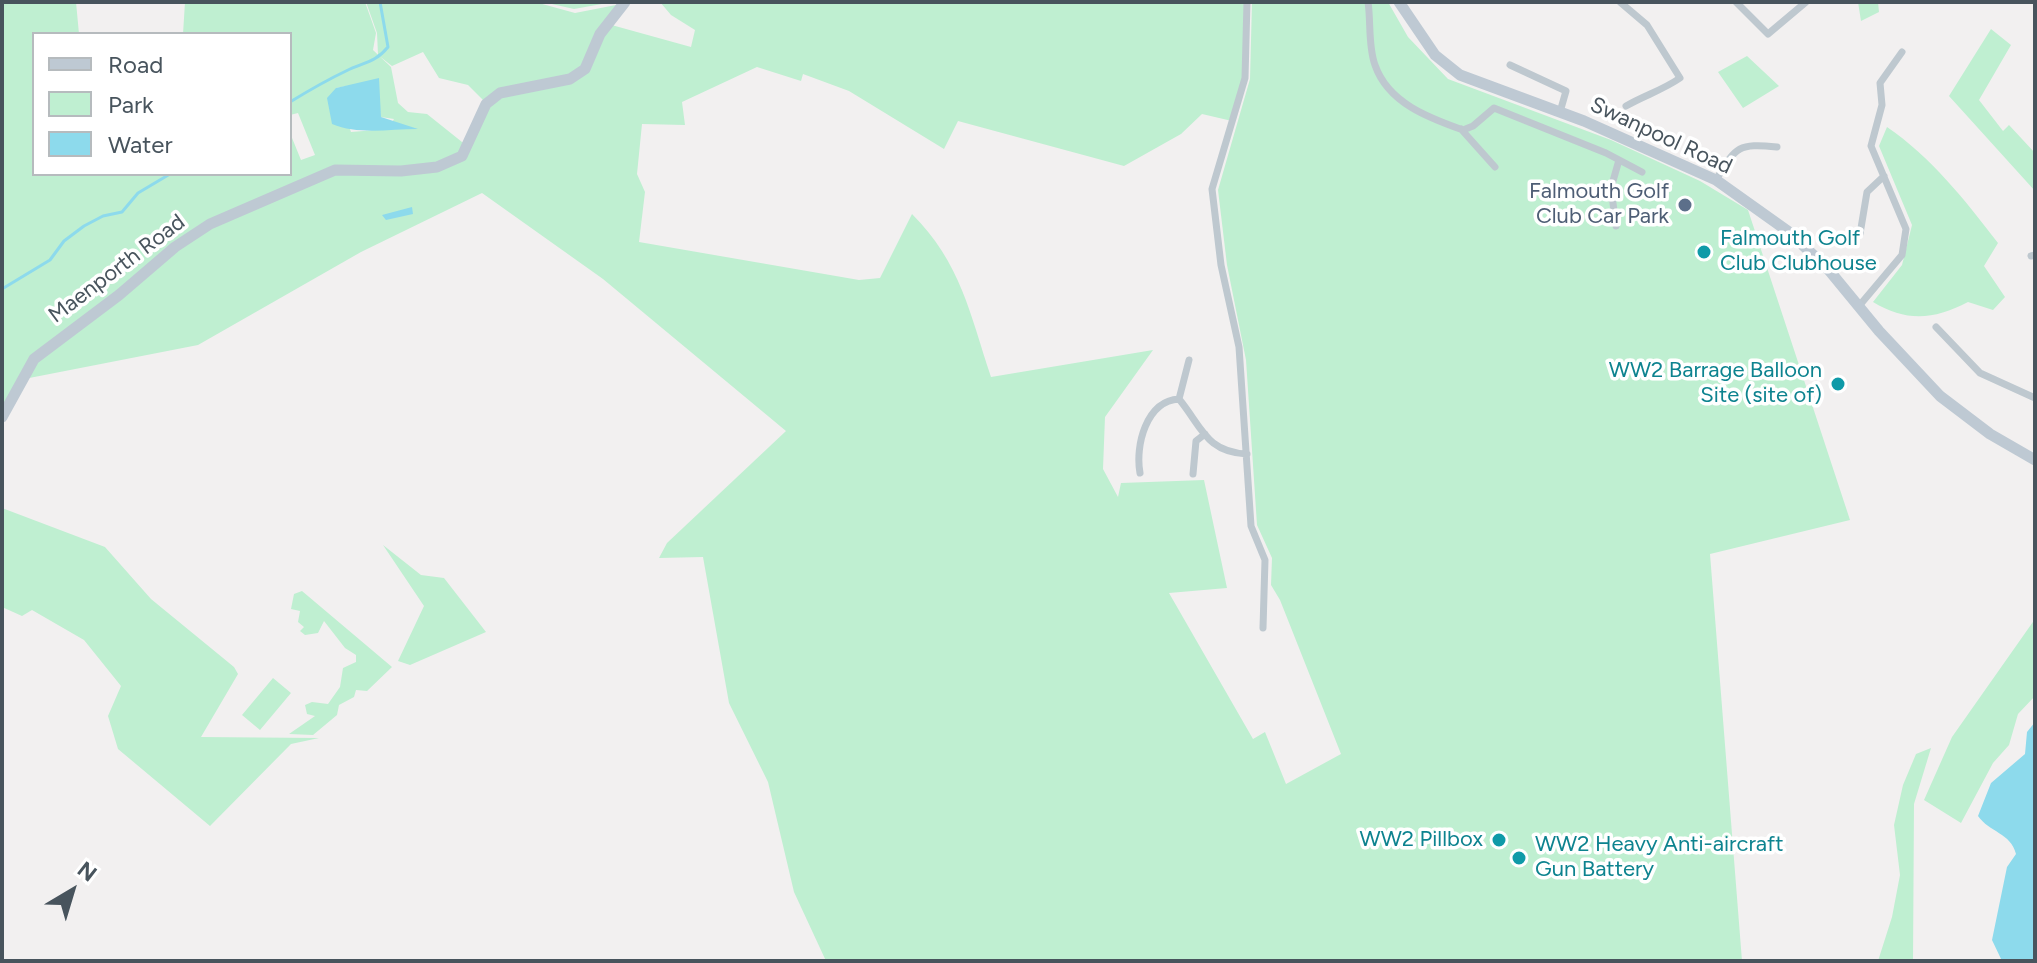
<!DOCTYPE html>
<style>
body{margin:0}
#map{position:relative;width:2037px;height:963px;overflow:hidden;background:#f2f0f0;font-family:Figtree,sans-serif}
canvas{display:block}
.frame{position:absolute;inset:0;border:4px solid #48545d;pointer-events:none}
.legend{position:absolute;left:32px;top:32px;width:260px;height:144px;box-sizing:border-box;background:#fff;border:2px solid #b6bbbe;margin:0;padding:10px 14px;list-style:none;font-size:24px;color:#48545d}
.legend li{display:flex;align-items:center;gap:16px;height:40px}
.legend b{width:40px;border:2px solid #b6bbbe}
.north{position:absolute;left:32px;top:851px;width:80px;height:80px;-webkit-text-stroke:6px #fff;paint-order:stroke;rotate:38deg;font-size:22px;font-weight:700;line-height:32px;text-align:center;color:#48545d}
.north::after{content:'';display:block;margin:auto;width:28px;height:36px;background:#48545d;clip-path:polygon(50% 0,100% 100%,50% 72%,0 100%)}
</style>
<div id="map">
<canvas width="2037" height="963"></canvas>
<div class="frame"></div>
<ul class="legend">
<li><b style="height:10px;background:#bec9d3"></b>Road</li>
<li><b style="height:22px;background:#bfefd1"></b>Park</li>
<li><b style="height:22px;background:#8ddaec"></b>Water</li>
</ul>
<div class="north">N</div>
</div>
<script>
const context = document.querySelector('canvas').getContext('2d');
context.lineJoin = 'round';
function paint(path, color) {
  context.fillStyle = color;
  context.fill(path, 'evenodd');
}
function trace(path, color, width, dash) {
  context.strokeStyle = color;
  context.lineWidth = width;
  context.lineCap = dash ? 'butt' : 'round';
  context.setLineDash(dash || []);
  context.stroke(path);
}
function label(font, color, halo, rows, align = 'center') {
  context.font = font + ' Figtree,sans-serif';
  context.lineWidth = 7;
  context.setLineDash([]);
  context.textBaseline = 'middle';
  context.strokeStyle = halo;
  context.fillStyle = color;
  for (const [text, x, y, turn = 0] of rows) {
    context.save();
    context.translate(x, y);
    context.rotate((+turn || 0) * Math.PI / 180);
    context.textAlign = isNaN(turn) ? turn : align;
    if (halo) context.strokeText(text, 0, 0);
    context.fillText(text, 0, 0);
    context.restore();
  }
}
paint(new Path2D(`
 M2,2H76L79,34H34V174H290V133L301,160L315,155L298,113L290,115V34H183L185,2H365L376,33L373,50L391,67L398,103L408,112L427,114L467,146L462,157L486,104L501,94L585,70L608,24L691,47L695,30L671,15L660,2H1247L1245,78L1232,121L1202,114L1181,134L1124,166L958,121L944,149L849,91L803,74L801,81L757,67L682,102L685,125L642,124L637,174L645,192L639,242L859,280L880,278L912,214C961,263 970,314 991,377L1153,350L1105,417L1103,469L1118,497L1121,483L1204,480L1227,588L1169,593L1253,739L1265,732L1286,784L1341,754L1280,600L1271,585L1272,558L1257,525L1246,360L1227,265L1218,190L1250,79L1252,2H1388L1408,37L1448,79L1611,140L1700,181L1748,210L1850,520L1710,554L1742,961H826L794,892L768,782L729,703L703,557L659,558L667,543L786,431L603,279L482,193L361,252L198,345L19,380L2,417ZM369,82L378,100L381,117L394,119L388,129L351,132L336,88Z
 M366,2H535L575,13L621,4L584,68L569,77L485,102L468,85L439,78L423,52L392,66L378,55L377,33Z
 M543,2H613L574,9Z
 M1858,2H1878L1879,12L1861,21Z
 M1991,29L2011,45L1979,100L2003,131L2009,125L2035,153V191L1949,96Z
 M1747,56L1779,86L1743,108L1718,72Z
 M1887,127C1931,157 1965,200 1998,243L1984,266L2005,297L1993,310L1968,302C1934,320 1906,322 1873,302L1902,265L1912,225L1879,146Z
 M2,508L105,547L151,599L234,667L238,674L201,737L319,738L291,744L210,826L118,749L108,716L121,686L84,640L32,610L22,616L2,607Z
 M383,545L421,575L444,578L486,632L410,665L398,661L424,606Z
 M302,591L392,667L367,691L356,690L354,697L339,705L337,715L313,735L289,734L315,716L307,714L305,705L312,702L328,704L340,687L343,668L356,662V655L345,648L324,621L318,633L305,635L300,631L304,627L298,622L300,611L291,609L294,594Z
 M2035,619V696L2018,714L2009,745L1993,763L1961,823L1924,800L1952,737Z
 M273,678L291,693L260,730L242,715Z
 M1931,748L1914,804L1913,961H1878L1892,917L1900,875L1894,825L1903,785L1916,754Z`), '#bfefd1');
paint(new Path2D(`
 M379,78L381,117L418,129C389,129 358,135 332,124L327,98L336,88Z
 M412,207L413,214L386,220L382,215Z
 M2035,722V961H2002L1992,940L2007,867L2016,854C2011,833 1989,832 1978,816L1991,783L2025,754L2027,732Z`), '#8ddaec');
trace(new Path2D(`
 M290,102C308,91 327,80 346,71C364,62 375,63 388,47L380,2
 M2,289L50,260L64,241L84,226L103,216L122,212L138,193L170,174`), '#8ddaec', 3);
trace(new Path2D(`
 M1247,2L1245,78L1212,189L1221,265L1239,347L1251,526L1265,560L1263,628
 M1368,2C1371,22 1368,46 1375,65C1388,103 1429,118 1463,130L1473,126L1494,108L1606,153L1642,172
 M1620,2L1647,25L1680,78C1663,90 1645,95 1626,106
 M1736,2L1768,34L1806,2
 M1510,65L1566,91L1560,112
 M1461,129L1495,167
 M1716,180C1736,147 1737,143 1777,147
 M1616,226L1611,188L1619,160
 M1860,234L1867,192L1884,176
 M2031,256L2035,255
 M1859,306L1902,255L1906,229L1871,146L1882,105L1880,83L1902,52
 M1936,327L1980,373L2035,398
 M1179,399L1189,360
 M1140,473C1135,446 1146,401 1179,399C1202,427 1206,452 1247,454
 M1193,474L1196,441L1205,434`), '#bec8cf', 7);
trace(new Path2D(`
 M1399,2L1435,55L1460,75L1584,121L1716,180L1789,232L1828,269L1879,331L1940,396L1990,434L2035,460
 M2,417L34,359L119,295L175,247L210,224L335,170L401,171L437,167L462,156L486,104L500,93L570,79L585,69L600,34L625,2`), '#bec9d3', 11);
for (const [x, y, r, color] of [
 [1685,205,8,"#5c6f8a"],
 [1704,252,8,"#0f9aa8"],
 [1838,384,8,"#0f9aa8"],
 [1499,840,8,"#0f9aa8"],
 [1519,858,8,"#0f9aa8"]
]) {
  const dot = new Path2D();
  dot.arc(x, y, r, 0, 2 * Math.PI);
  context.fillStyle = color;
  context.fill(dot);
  trace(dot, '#fff', 3);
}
label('22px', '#48545d', '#fff', [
 ["Swanpool Road",1661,136,25],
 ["Maenporth Road",117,269,-37]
]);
label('22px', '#4e5e75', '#fff', [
 ["Falmouth Golf",1669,192],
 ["Club Car Park",1669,217]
], 'right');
label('22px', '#0d838f', '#fff', [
 ["Falmouth Golf",1720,239],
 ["Club Clubhouse",1720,264],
 ["WW2 Barrage Balloon",1822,371,"right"],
 ["Site (site of)",1822,396,"right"],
 ["WW2 Pillbox",1483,840,"right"],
 ["WW2 Heavy Anti-aircraft",1535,845],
 ["Gun Battery",1535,870]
], 'left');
</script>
